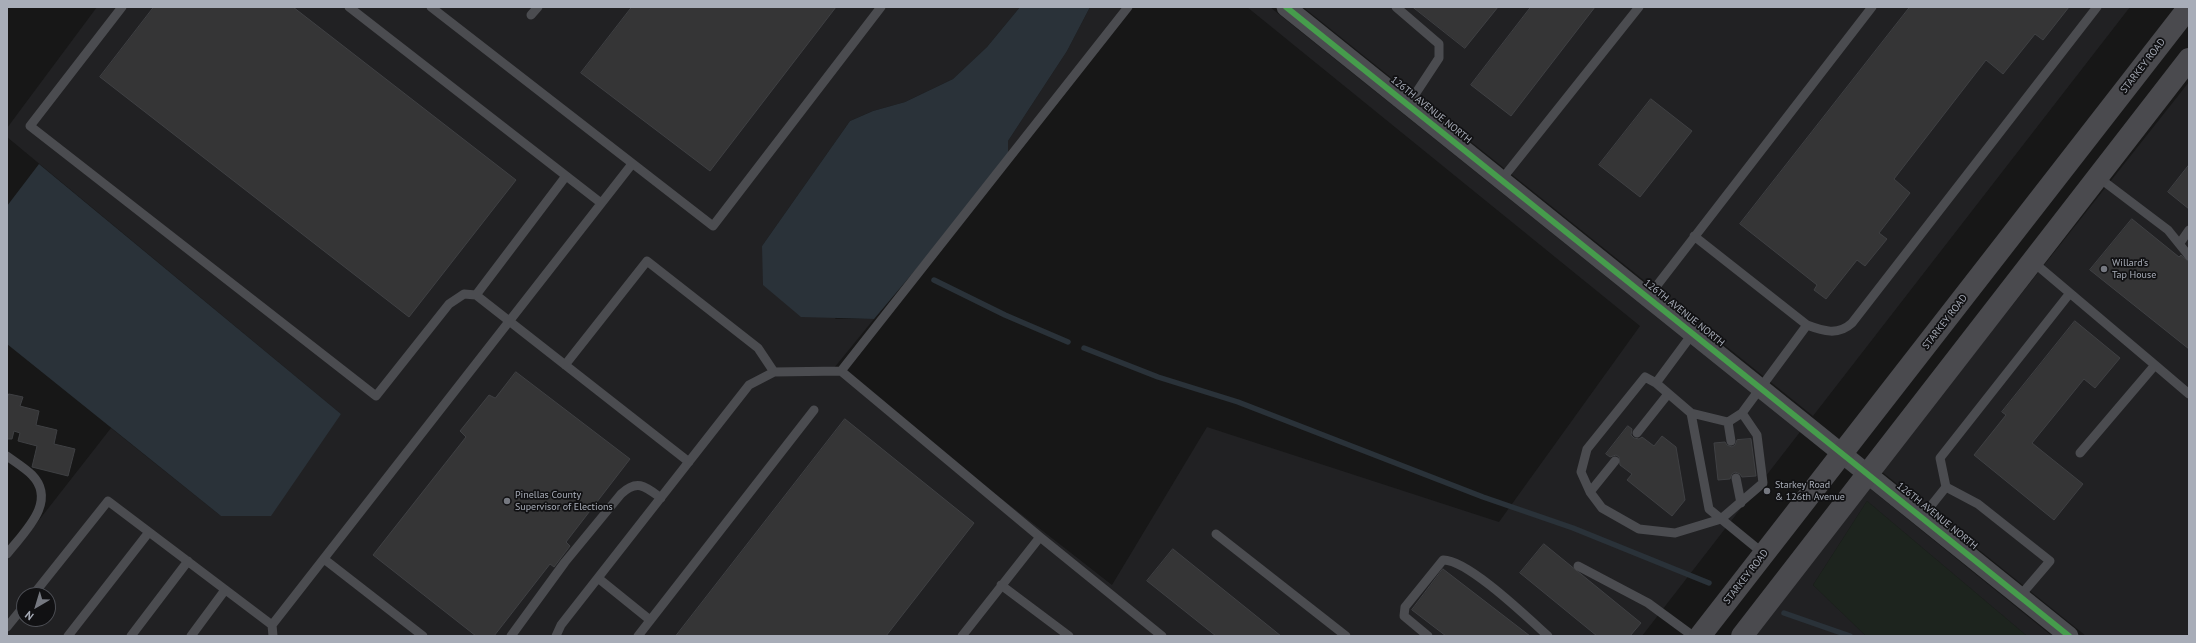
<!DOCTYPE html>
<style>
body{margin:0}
#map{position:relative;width:2196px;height:643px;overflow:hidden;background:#171717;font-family:"PT Sans",sans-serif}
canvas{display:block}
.frame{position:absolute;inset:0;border:8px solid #a8adb8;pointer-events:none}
.north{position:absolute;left:16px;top:587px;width:40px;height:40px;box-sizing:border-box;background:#111113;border:1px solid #4d4f55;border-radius:50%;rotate:218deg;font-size:11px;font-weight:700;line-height:16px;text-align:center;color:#a8adb8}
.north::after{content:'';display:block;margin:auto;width:14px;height:18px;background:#757880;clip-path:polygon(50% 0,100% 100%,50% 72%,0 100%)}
</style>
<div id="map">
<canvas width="2196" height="643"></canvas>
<div class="frame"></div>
<div class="north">N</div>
</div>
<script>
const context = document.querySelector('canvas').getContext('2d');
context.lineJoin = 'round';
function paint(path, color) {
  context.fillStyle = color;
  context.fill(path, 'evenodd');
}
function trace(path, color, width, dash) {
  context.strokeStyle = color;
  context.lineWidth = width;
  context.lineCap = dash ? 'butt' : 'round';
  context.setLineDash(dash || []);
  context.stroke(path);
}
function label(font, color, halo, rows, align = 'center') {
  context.font = font + ' "PT Sans",sans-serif';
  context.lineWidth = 3.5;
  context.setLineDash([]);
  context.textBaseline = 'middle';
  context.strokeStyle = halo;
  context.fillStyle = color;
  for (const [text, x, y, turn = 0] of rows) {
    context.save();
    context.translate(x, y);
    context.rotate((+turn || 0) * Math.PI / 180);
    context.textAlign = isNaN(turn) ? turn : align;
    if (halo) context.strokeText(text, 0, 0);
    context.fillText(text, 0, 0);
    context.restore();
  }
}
paint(new Path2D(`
 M97,7H1020L987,47L953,79L905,102L873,111L850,121L762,246L836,319H874L834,368L1112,585L1207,427L1499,522L1640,326L1247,7H1270L1800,432L1642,636H7V561L111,428L221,516L341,414L7,137V128ZM24,595H48V619H24Z
 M1090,7H1133L1008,160V141L1067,51Z
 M1303,7H2130L1813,416Z
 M2189,82V636H2086L1881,471Z
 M1868,487L2052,636H2027L1867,501L1813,585L1866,636H1754Z`), '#212123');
paint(new Path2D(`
 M1867,501L2027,636H1866L1813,585Z`), '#1d241e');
paint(new Path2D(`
 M1020,7H1090L1067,51L1008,141V160L874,319L801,317L763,285L762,246L850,121L873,111L905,102L953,79L987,47Z
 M39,164L341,414L271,516H221L7,344V206Z`), '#2a3239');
trace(new Path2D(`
 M934,280L1005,315L1068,342
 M1084,348L1158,377L1238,402L1483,497L1573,528L1709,583
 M1784,613L1850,636`), '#2a3239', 5.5);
const building = new Path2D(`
 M154,7H293L516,180L409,317L100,77Z
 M632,7H836L710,171L581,73Z
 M1413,7H1498L1465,48Z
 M1531,7H1595L1511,116L1471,85Z
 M1910,7H2069L2043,40L2035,34L2003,74L1986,60L1894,179L1910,193L1879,233L1887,239L1865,266L1857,260L1826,299L1814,290L1817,285L1740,224Z
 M1651,99L1692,131L1640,197L1599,165Z
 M2189,165V209L2168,192Z
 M2132,219L2179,257L2181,255L2189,262V349L2090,270Z
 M2075,321L2120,358L2095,388L2084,379L2032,443L2083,484L2054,520L1974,455L2006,415L2002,412Z
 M516,372L630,459L566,542L570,546L554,567L550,564L494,636H476L373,555L466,437L460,431L489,395L495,398Z
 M9,394L23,397L20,406L39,411L36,425L57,430L54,444L75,449L68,476L32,467L37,446L18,441L20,433L14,431L12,439H7V403Z
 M845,419L974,523L886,636H676Z
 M1628,426L1632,429L1631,435L1634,438L1639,439L1642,437L1654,446L1662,436L1676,447L1685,500L1672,516L1627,480L1632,474L1620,465L1619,457L1616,455L1610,457L1606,454Z
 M1751,439L1756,476L1742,477L1740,474L1735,472L1732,474L1730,479L1718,480L1714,443L1725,442L1727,445L1732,447L1735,445L1737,440Z
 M1544,544L1641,623L1630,636H1597L1520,573Z
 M1173,549L1281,636H1216L1147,581Z
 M1443,569L1530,636H1446L1412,610Z`);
paint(building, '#353536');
trace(building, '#3f4043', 1);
trace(new Path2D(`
 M122,7L30,126L376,396L449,304L464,294L476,295L689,462
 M349,7L601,203
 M431,7L713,226L881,7
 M1396,7L1439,44V58L1408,105
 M531,15L538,7
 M2098,177L2168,230L2189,256
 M1502,179L1639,7
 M1694,236L1807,325
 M2180,243L2189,230
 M2032,261L2155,365L2080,453
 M476,295L566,176
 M1648,297L1872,7
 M1693,333L1656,383L1691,413L1728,422L1742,413L1807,325C1823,331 1838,336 1852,323L2097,7
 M565,365L647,261L758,348L774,372
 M2155,365L2189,394
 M1656,383L1645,377L1587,449L1581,472L1590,492L1602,508L1639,529L1675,533L1721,519L1763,483L1757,435L1742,413
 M1691,413L1709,509L1764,554
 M1728,422L1731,441
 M1637,433L1668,394
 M7,456C15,462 25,468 32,475C58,502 24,532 7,554
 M1736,478L1741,503
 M1946,487L1978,504L2050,561L2020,596
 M1590,492L1615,461
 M1922,517L1946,487L1940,458L2070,293
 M1216,534L1346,636
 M1040,537L841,371L1128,7
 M324,559L423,636
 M1578,566L1648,603L1693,636
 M598,578L650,620
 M1001,585L1069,636
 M33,595L108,501L272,625
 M7,627L24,606
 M68,636L149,532
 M131,636L188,561
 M191,636L225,590
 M273,636L272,625L632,164
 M511,636L565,562L621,494C637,479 645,486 661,498
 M556,636L561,625L749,385L774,372L841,371
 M638,636L814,410
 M962,636L1040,537L1162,636
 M1428,636L1404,616L1405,607L1443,560C1467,559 1528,618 1548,636`), '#4b4c50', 9);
trace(new Path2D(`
 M1286,7L2069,636`), '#4b4c50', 19);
trace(new Path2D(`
 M1700,636L2189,7
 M1742,636L2189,59`), '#4a4a4e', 22);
trace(new Path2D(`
 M1286,7L2069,636`), '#469c4c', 6);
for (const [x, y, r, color] of [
 [2104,269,4,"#757880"],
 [1767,491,4,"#757880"],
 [507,501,4,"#757880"]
]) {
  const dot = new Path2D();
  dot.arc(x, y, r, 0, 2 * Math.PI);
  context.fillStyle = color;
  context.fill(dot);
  trace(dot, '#111113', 1.5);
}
label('10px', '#a8adb8', '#111113', [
 ["STARKEY ROAD",2143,66,-52],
 ["126TH AVENUE NORTH",1431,110,39],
 ["126TH AVENUE NORTH",1684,313,39],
 ["STARKEY ROAD",1945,322,-52],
 ["126TH AVENUE NORTH",1937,516,39],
 ["STARKEY ROAD",1746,577,-52]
]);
label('10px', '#a8adb8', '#111113', [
 ["Willard's",2112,263],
 ["Tap House",2112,275],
 ["Starkey Road",1775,485],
 ["& 126th Avenue",1775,497],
 ["Pinellas County",515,495],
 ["Supervisor of Elections",515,507]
], 'left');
</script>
